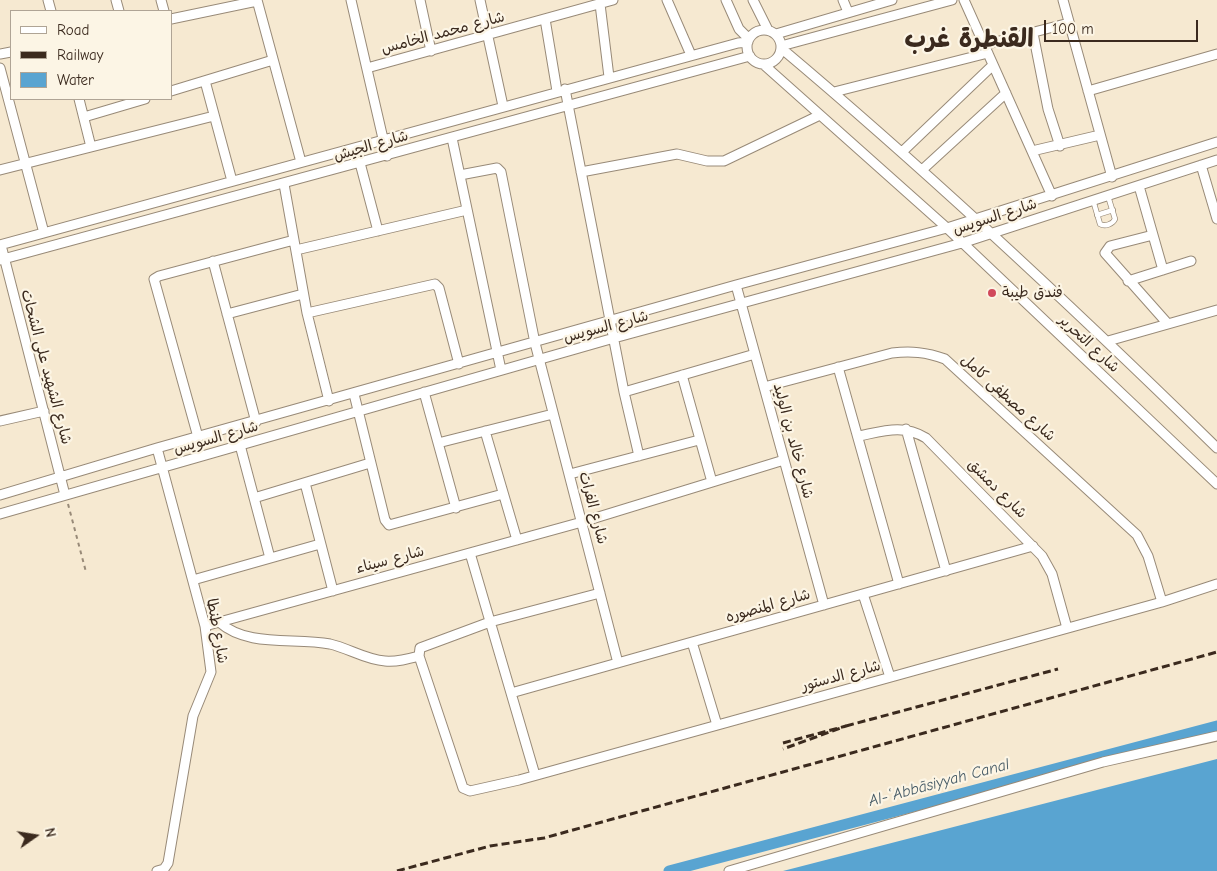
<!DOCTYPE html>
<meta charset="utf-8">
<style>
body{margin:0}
#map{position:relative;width:1217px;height:871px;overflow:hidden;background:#f6e9d1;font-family:"Comic Neue",sans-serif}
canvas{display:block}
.legend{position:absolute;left:10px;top:10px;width:162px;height:90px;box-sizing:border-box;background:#fcf5e5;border:1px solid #afa495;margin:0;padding:6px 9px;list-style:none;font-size:15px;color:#3b2a1e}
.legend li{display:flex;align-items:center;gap:10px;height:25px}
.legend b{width:25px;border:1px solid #afa495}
.north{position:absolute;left:10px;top:811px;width:50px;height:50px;-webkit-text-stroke:4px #fcf5e5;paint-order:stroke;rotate:77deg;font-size:14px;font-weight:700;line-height:20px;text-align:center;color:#3b2a1e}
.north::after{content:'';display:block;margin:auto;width:18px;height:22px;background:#3b2a1e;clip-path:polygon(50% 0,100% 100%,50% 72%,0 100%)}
.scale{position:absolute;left:1044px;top:20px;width:154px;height:22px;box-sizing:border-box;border:2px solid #3b2a1e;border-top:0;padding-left:6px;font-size:15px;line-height:18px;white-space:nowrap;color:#3b2a1e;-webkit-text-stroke:4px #fcf5e5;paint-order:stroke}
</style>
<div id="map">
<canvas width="1217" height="871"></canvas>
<ul class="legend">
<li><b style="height:6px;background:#fff"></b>Road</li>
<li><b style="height:6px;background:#3b2a1e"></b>Railway</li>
<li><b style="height:14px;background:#59a4d1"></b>Water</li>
</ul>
<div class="north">N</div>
<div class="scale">100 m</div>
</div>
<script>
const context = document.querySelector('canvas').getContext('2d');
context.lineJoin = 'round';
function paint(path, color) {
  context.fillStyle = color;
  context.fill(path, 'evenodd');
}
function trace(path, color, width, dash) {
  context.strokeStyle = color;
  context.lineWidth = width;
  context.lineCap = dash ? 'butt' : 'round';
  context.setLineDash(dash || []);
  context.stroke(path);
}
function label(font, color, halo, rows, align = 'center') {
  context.font = font + ' "Comic Neue","Playpen Sans Arabic",sans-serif';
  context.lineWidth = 4.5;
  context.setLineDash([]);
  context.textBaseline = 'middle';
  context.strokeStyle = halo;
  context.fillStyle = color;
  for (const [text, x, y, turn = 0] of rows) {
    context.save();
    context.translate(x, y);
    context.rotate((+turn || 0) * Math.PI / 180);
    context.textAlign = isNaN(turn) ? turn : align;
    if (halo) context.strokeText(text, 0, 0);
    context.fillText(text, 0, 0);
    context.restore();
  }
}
paint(new Path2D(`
 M1217,759V871H783Z`), '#59a4d1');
trace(new Path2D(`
 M669,871L1217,726`), '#59a4d1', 11);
const service = new Path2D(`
 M1093,200L1100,224C1105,227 1113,224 1115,219L1108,196
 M1097,215L1113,210`);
const minor = new Path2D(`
 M48,0L51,11
 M116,0L119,11
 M161,0L164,11
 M257,0L301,162
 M351,0L387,156
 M420,0L431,51
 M480,0L503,106
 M667,0L691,55
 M726,0L739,29L749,39
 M753,0L768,30
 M843,0L848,12
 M964,0L1052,196
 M1063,0L1112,177
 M600,4L609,77
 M171,19L257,1
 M545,19L557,91
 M747 47a17 17 0 1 1 34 0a17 17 0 1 1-34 0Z
 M1033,33L1048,109L1060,146
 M776,34L892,0
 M984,45L1069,23
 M781,46L952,0
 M781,48C932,175 1076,310 1217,448
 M0,54L11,52
 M763,64L947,228L1217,484
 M0,68L44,233
 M367,68L613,0
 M205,81L232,181
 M565,89L624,392L639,456
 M171,91L273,60
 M1088,91L1217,54
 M834,92L988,53
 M79,99L91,147
 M84,117L145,99
 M452,138L501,370
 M1032,151L1100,135
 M902,152L993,65
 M360,163L378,231
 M1201,165L1217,219
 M0,170L214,116
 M922,170L1006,93
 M581,172L677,154L707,161H724L820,115
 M460,175L497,168L501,172L535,343L618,663
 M284,184L307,313L329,401
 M1139,186L1163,270
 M1153,235L1110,246L1105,253L1168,324
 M0,245L738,43L748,42
 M1,245L65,495
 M296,250L467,210
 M0,260L750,56
 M213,261L256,422
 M1128,281L1191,261
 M736,285L824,605
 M307,313L435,284L439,288L459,364
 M227,314L303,294
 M1108,341L1217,310
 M838,367L899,584
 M682,375L712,482
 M764,387L892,353C911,351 926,352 945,359L1137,535L1148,556L1162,602
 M424,392L456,508
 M624,392L755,354
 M354,394L385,520L389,525L503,494
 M0,421L44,411
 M906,429L946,571
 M485,431L517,540
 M859,436C884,431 903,424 926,438L1042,556L1052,574L1067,628
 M198,437L154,279L159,276L294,240
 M438,443L553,414
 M240,445L270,558
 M570,474L699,440
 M305,483L333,591
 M0,495L157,448L736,285L947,228L1217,142
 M254,498L370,463
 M0,514L614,338L962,243L1217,160
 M470,553L535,775
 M193,580L320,544
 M600,593L490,622L420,648L419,656L463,788L470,791L519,780L1162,602L1217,584
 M863,594L890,677
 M219,622C248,648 294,637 330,644C348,648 366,660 385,661C397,662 408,659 419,656
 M205,626L582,522L784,460
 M692,642L717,725
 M511,693L1033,546
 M157,871L164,869L168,863L193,716L211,672L205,626L157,448
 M729,871L1103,762L1217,736`);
trace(service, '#988a78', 6);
trace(minor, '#988a78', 11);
trace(new Path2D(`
 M68,504L86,572`), '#988a78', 2, [4, 4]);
trace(service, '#fff', 4.5);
trace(minor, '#fff', 9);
trace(new Path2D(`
 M846,726L1058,669
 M783,743L846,726L783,749
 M397,871L490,846L544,838L1217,652`), '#3b2a1e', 3, [8, 4]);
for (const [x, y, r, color] of [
 [992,293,5,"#d1495b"]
]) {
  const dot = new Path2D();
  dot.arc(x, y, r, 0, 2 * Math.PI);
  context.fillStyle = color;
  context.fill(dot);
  trace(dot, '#fcf5e5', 2);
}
label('15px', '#3b2a1e', '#fcf5e5', [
 ["شارع محمد الخامس",443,33,-15],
 ["شارع الجيش",371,146,-16],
 ["شارع السويس",995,217,-18],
 ["شارع السويس",606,327,-15],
 ["شارع التحرير",1089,344,43],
 ["شارع الشهيد على الشحات",46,367,75],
 ["شارع مصطفى كامل",1008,398,42],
 ["شارع السويس",216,438,-16],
 ["شارع خالد بن الوليد",793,441,75],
 ["شارع دمشق",997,489,45],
 ["شارع الفرات",593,508,75],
 ["شارع سيناء",390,560,-15],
 ["شارع المنصوره",768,606,-16],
 ["شارع طنطا",217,631,80],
 ["شارع الدستور",841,676,-15]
]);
label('15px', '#3b2a1e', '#fcf5e5', [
 ["فندق طيبة",1002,293]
], 'left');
label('italic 16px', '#475b66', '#fcf5e5', [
 ["Al-ʿAbbāsiyyah Canal",939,783,-15]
]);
label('bold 25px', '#3b2a1e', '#fcf5e5', [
 ["القنطرة غرب",969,40]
]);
</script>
